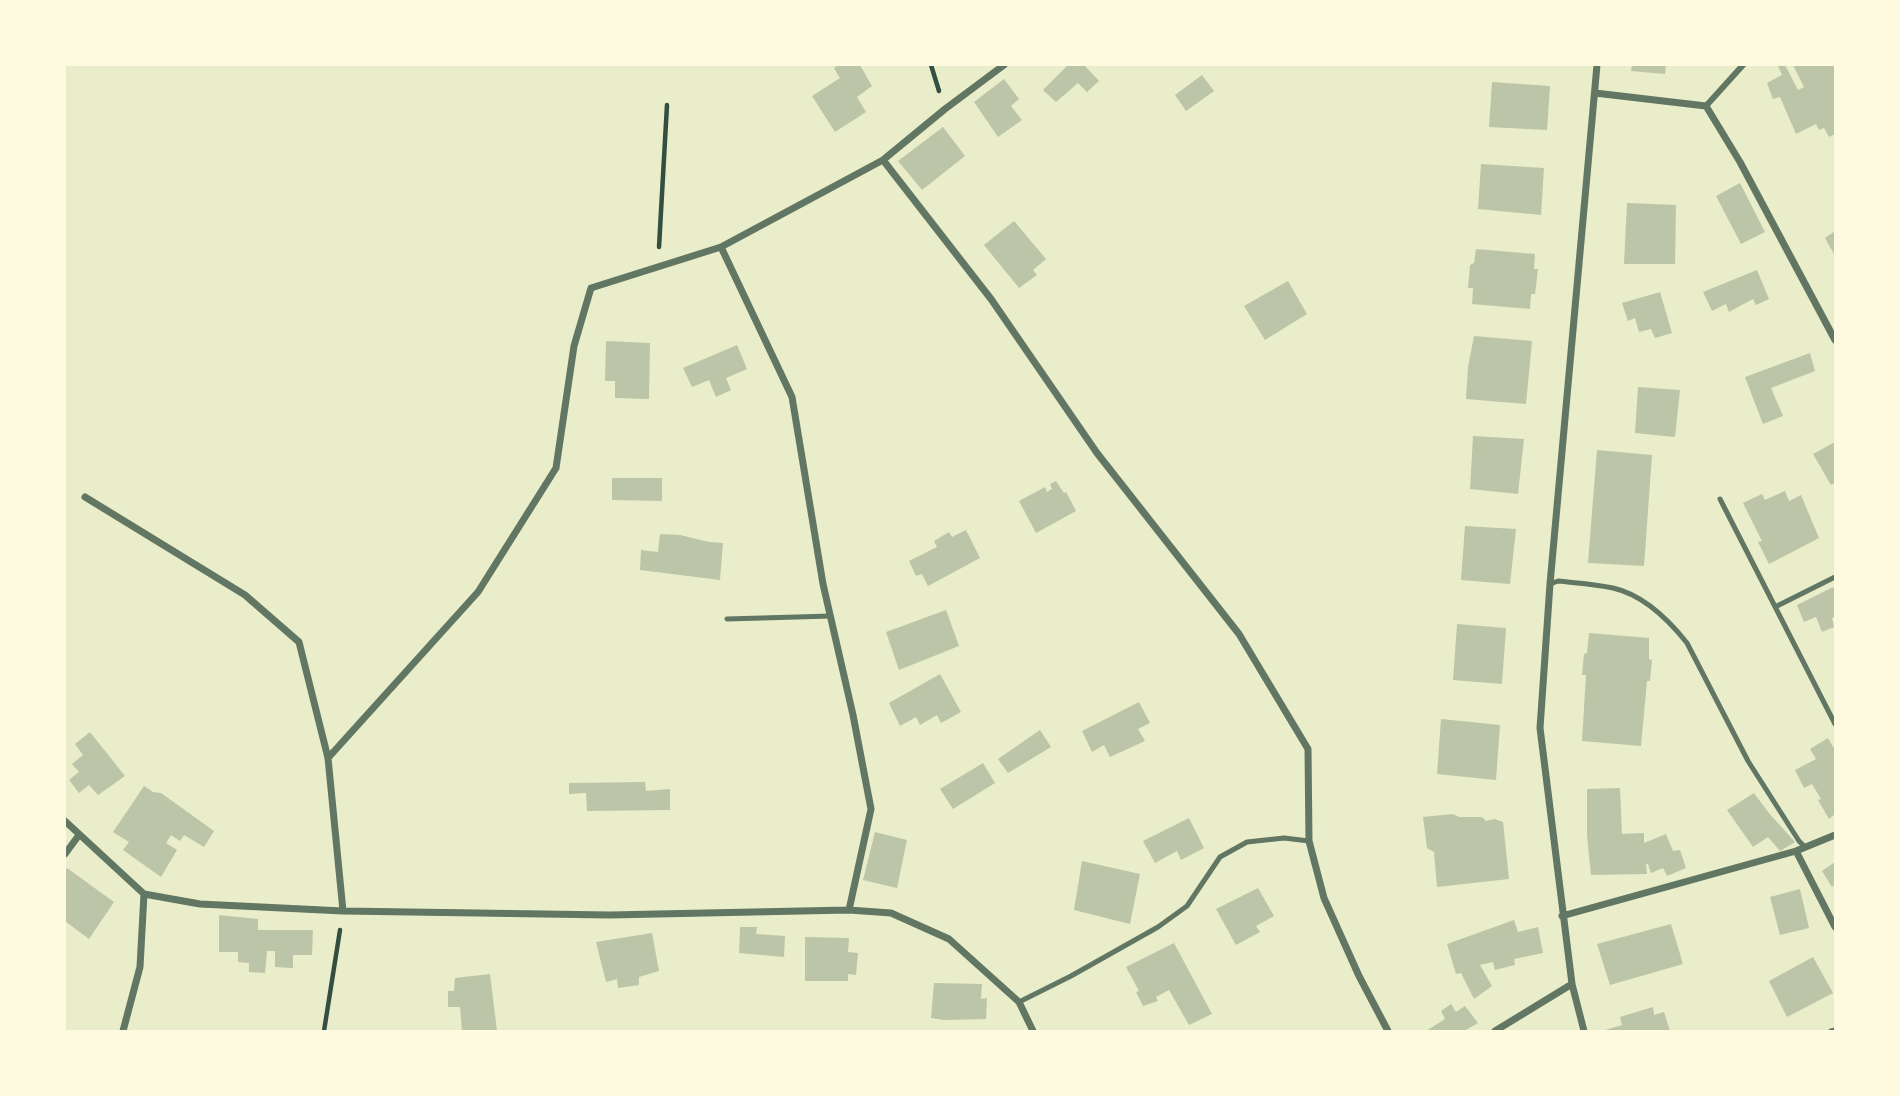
<!DOCTYPE html>
<style>
body{margin:0}
#map{position:relative;width:1900px;height:1096px;overflow:hidden;background:#e9edc9;font-family:Manrope,sans-serif}
canvas{display:block}
.frame{position:absolute;inset:0;border:66px solid #fefae0;pointer-events:none}
</style>
<div id="map">
<canvas width="1900" height="1096"></canvas>
<div class="frame"></div>
</div>
<script>
const context = document.querySelector('canvas').getContext('2d');
context.lineJoin = 'round';
function paint(path, color) {
  context.fillStyle = color;
  context.fill(path, 'evenodd');
}
function trace(path, color, width, dash) {
  context.strokeStyle = color;
  context.lineWidth = width;
  context.lineCap = dash ? 'butt' : 'round';
  context.setLineDash(dash || []);
  context.stroke(path);
}
paint(new Path2D(`
 M838,65H860L872,86L857,97L866,112L835,132L812,96L840,78L834,68Z
 M1068,65H1084L1099,81L1087,92L1078,83L1056,102L1043,90Z
 M1632,65H1666L1665,74L1631,71Z
 M1781,65H1785L1798,90L1804,87L1793,65H1835V134L1829,137L1824,128L1819,130L1816,124L1796,134L1780,97L1773,99L1767,83L1782,75L1778,66Z
 M1202,75L1214,91L1186,111L1175,95Z
 M1004,79L1019,99L1011,106L1022,120L998,137L974,102Z
 M1492,82L1550,86L1547,130L1489,127Z
 M943,127L965,156L922,190L898,161Z
 M1481,164L1544,168L1541,215L1478,209Z
 M1740,183L1765,232L1741,244L1716,196Z
 M1627,203L1676,205L1675,264H1624Z
 M1014,221L1046,259L1033,270L1037,275L1019,288L984,245Z
 M1835,231V256L1825,238Z
 M1476,249L1535,254L1534,269H1538L1535,294H1531L1530,309L1472,304L1473,288H1468L1470,265L1474,263Z
 M1757,270L1769,299L1756,305L1753,299L1729,312L1726,304L1712,311L1703,292Z
 M1288,281L1307,314L1265,340L1244,306Z
 M1660,292L1672,333L1655,338L1651,329L1639,332L1635,318L1628,321L1622,303Z
 M1474,336L1532,341L1526,404L1466,399L1468,367Z
 M606,341L650,343L649,399L615,398V381H605Z
 M737,345L747,369L726,378L731,390L716,397L709,380L692,387L683,368Z
 M1810,353L1815,371L1771,388L1783,416L1763,424L1745,377Z
 M1638,387L1680,390L1675,437L1635,433Z
 M1473,436L1524,439L1518,494L1470,489Z
 M1835,442V483L1831,485L1813,454Z
 M1597,450L1652,455L1644,566L1588,563Z
 M612,478H662V501L612,500Z
 M1056,481L1064,493L1066,492L1076,511L1036,533L1019,501L1045,487L1047,492L1052,489L1050,484Z
 M1785,491L1789,501L1801,495L1819,538L1769,564L1758,542L1762,541L1743,503L1762,494L1765,500Z
 M1465,526L1516,529L1510,584L1461,580Z
 M966,530L980,558L928,586L922,574L916,576L909,561L937,547L934,541L949,532L952,537Z
 M660,534L680,535L709,542L723,543L720,580L640,570L641,550L658,552Z
 M1833,587L1835,592V617L1832,618L1834,627L1822,632L1816,617L1804,622L1797,605Z
 M946,610L959,646L899,670L886,632Z
 M1457,624L1506,628L1502,684L1453,680Z
 M1589,633L1649,638V659L1652,660L1650,681H1647L1641,746L1582,741L1586,675H1582L1584,654L1587,653Z
 M940,674L961,712L941,723L937,715L920,725L916,717L900,726L889,703Z
 M1139,702L1150,723L1138,729L1145,741L1110,757L1104,745L1092,752L1082,731Z
 M1441,719L1500,725L1496,780L1437,774Z
 M1040,730L1051,747L1008,773L998,759Z
 M90,732L125,776L98,795L89,785L79,793L69,780L79,772L72,764L83,755L75,744Z
 M1828,738L1835,750V814L1829,819L1818,800L1821,799L1812,784L1804,788L1795,770L1816,759L1810,749Z
 M983,763L995,783L953,809L940,789Z
 M645,782L646,791L670,789V810L587,811L586,793L569,794V783Z
 M144,786L153,792L161,793L214,831L204,847L184,835L180,841L171,835L166,843L177,850L161,877L123,850L129,842L113,832Z
 M1620,788L1622,834L1644,833V843L1666,834L1673,851L1680,850L1686,868L1667,876L1663,868L1651,873L1648,864H1646L1647,874L1591,875L1587,836V789Z
 M1754,793L1768,812L1795,842L1780,851L1768,837L1753,847L1727,810Z
 M1453,814L1459,817H1482L1486,821L1495,819L1503,822L1509,879L1437,887L1434,852L1427,848L1423,817Z
 M1189,818L1204,848L1181,860L1177,851L1155,863L1143,841Z
 M875,832L907,840L897,888L863,880Z
 M1082,861L1140,874L1130,924L1074,910Z
 M1835,862V884L1832,887L1822,871Z
 M67,868L114,902L89,939L65,921V871Z
 M1258,888L1274,916L1256,926L1260,932L1236,945L1216,909Z
 M1800,889L1809,928L1780,935L1770,897Z
 M219,915L258,919V930H313L312,955H293V968L275,967V951H267L265,973L249,972V963L238,962V952H219Z
 M1514,920L1518,932L1538,927L1543,953L1514,959L1515,965L1495,970L1493,962L1480,965L1492,986L1474,999L1461,973L1456,974L1447,944Z
 M1671,924L1683,964L1610,985L1597,944Z
 M740,927H757L756,934L785,936L784,957L739,953Z
 M652,933L659,971L639,977V985L618,988L617,979L606,982L596,942Z
 M805,937L849,938L848,952L858,953L856,975L848,974V981H805Z
 M1174,943L1212,1014L1189,1025L1169,990L1156,997L1158,1001L1143,1006L1136,992L1139,991L1126,967Z
 M1813,957L1833,993L1787,1017L1769,981Z
 M490,974L497,1031H462L460,1007H448V991H454L455,978Z
 M934,983L982,984L981,999L987,998L986,1019L944,1020L931,1018Z
 M1451,1004L1456,1012L1465,1006L1478,1023L1464,1031H1426L1445,1019L1441,1011Z
 M1653,1007L1654,1015L1664,1012L1670,1031H1602L1622,1025L1620,1017Z`), '#bcc5a7');
trace(new Path2D(`
 M931,65L939,91
 M659,247L667,105
 M324,1031L340,930`), '#344e41', 4.5);
trace(new Path2D(`
 M1720,499L1835,724
 M1550,584L1558,581C1576,583 1595,584 1613,588C1644,595 1668,619 1687,643L1748,761L1799,841L1805,847
 M1775,607L1835,577
 M727,619L831,616
 M1019,1002L1071,976L1158,927L1187,906L1220,857L1247,842L1284,838L1309,841
 M1831,1031L1835,1030`), '#617663', 5);
trace(new Path2D(`
 M1706,106L1743,65`), '#617663', 6);
trace(new Path2D(`
 M1595,93L1706,106L1740,162L1835,340
 M883,160L991,299L1097,453L1239,634L1308,749L1309,841L1324,898L1359,976L1388,1031
 M721,247L792,397L823,584L853,715L871,809L849,910
 M85,497L245,595L299,642L328,758L343,911
 M328,758L478,592L556,468L574,346L591,288L721,247L883,160L945,109L1004,65
 M65,821L144,894L200,904L343,911L610,915L849,910L891,913L949,939L1019,1002L1033,1031
 M1796,851L1835,927
 M65,854L79,835
 M1562,916L1796,851L1835,835
 M123,1031L140,967L144,894
 M1495,1031L1572,984
 M1584,1031L1572,984L1540,728L1550,584L1597,65`), '#617663', 7);
</script>
